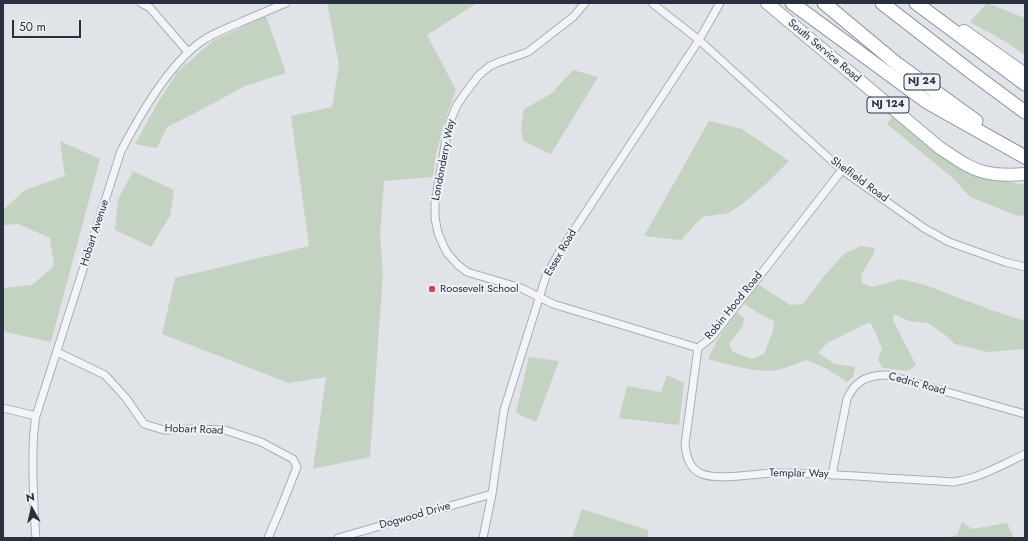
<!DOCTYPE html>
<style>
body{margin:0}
#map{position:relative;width:1028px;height:541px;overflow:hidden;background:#e0e3e8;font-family:Jost,sans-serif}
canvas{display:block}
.frame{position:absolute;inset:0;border:4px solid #293040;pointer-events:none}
.north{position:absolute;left:12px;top:489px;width:40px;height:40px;-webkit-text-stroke:3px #eff2f6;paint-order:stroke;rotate:352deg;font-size:11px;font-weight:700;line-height:16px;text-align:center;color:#293040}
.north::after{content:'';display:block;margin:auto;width:14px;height:18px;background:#293040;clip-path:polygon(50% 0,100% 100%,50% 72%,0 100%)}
.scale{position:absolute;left:12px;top:20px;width:69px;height:18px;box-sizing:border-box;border:2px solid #293040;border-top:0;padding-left:5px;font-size:12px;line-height:14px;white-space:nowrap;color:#293040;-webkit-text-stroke:3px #eff2f6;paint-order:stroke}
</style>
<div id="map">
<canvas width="1028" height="541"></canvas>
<div class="frame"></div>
<div class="north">N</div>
<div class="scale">50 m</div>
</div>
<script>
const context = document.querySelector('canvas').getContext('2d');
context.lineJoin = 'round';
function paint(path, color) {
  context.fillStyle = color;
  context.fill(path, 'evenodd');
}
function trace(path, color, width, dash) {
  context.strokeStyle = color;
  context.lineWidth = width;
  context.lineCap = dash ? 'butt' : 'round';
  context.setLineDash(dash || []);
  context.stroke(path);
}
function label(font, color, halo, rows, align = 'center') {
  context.font = font + ' Jost,sans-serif';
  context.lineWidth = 4;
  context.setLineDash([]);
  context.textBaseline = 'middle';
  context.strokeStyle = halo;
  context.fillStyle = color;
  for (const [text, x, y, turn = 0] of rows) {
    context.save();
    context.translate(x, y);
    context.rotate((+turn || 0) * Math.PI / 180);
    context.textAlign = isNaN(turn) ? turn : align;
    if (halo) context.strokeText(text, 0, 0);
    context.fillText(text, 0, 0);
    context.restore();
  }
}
paint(new Path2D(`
 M327,3H477L427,35L456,90L445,120L436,154L433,177L384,181L380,234L383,273L370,457L313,469L326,377L289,383L162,334L175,278L309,246L291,116L332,107L339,65Z
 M987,3L1025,18V55L1006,42L970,22Z
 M266,16L286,73L245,86L195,113L167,127L157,148L135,144L157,104L178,71L213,41Z
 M573,70L598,77L551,154L523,141L521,129L524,109L551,94Z
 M895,114L994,179L1025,185V216L1015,215L970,197L954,179L887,124Z
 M709,121L742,129L789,161L768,182L746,201L729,213L702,217L681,240L644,236Z
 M60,141L100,159L51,342L5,332C3,317 2,303 4,288L32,285L54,266L50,238L18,224L3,225V210L25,190L65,176Z
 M133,171L174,190L170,216L151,247L115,230L118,200Z
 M861,246L875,248L873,255L861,275L862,283L872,287L901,279L928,286L991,310L1025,321V349L988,352L955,344L944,334L928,323L909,321L894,314L893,320L916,365L908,371L883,368L878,360L882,349L875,331L870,322L827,343L818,353L835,364L855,367L853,377L847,382L827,369L807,360C795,364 782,370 770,371C749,371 728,364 708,359L718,339L736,312L744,318L743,326L729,344L733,352L752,359L764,354L773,331L774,321L758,313L744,304L758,284L790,305L803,304L825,275L844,254Z
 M529,357L559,361L536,422L516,413Z
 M667,375L684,383L679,425L619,418L627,386L661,392Z
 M582,509L648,530V538H572Z
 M962,522L972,529L1007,523L1014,538H945L957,535Z`), '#c4d2c1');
const street = new Path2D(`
 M141,3L150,8L188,52
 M585,3L573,17L528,52L499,62L490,66L479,75L466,92L457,105L451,119L447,133L435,203V218L438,233L444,247L448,254L458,265L467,272L521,288L553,304L698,348L712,337L842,170
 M652,3L699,40L842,170L924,228L949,242L1005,262L1025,267
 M698,348L685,444C686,456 689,469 702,474C721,481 756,473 777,473C808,473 840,475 871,477C898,479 925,480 953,482C980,478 1000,466 1025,454
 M57,352L105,375L126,398L144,424L164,430L192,429L225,430L261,442L293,459L297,467L280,510L268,538
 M3,408L36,416
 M832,475L847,399C855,381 867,375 887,375L1025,414
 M36,538C34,518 34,498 33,479C33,457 32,437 36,416L121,151C140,115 169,64 202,41C214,33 228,28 241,22C256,16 271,9 286,3
 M338,538L492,494
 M483,538L492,494L504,410L546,276L559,253L699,40L720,3`);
const primary = new Path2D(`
 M767,3L940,148C954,157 968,168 984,172C996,175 1013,175 1025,174
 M964,31L1025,74`);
const highway = new Path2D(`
 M792,3L927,102L1025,157
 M824,3L896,63L976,121
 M882,3L971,72L1025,112
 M916,3L1025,84`);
trace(street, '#a9adb6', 9);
trace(primary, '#9fa6b4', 14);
trace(highway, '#878f9f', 15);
trace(street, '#f2f4f7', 7);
trace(primary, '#fff', 12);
trace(highway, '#fff', 13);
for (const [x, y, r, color] of [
 [432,289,4,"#cc4652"]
]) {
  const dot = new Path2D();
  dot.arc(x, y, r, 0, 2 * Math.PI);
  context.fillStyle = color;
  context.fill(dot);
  trace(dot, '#eff2f6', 1.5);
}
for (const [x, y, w] of [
 [922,82,36],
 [888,105,42]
]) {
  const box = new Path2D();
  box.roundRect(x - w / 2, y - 8, w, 16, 3);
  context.fillStyle = '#eff2f6';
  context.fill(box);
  trace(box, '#293040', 1);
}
label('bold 10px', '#293040', null, [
 ["NJ 24",922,82],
 ["NJ 124",888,105]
]);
label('11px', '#293040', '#eff2f6', [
 ["South Service Road",824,51,40],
 ["Londonderry Way",444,160,-79],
 ["Sheffield Road",859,180,36],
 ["Hobart Avenue",95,233,-72],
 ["Essex Road",561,253,-60],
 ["Robin Hood Road",734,306,-51],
 ["Cedric Road",917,384,15],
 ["Hobart Road",194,430,2],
 ["Templar Way",799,474,1],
 ["Dogwood Drive",415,516,-16]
]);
label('11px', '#293040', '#eff2f6', [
 ["Roosevelt School",440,289]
], 'left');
</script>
